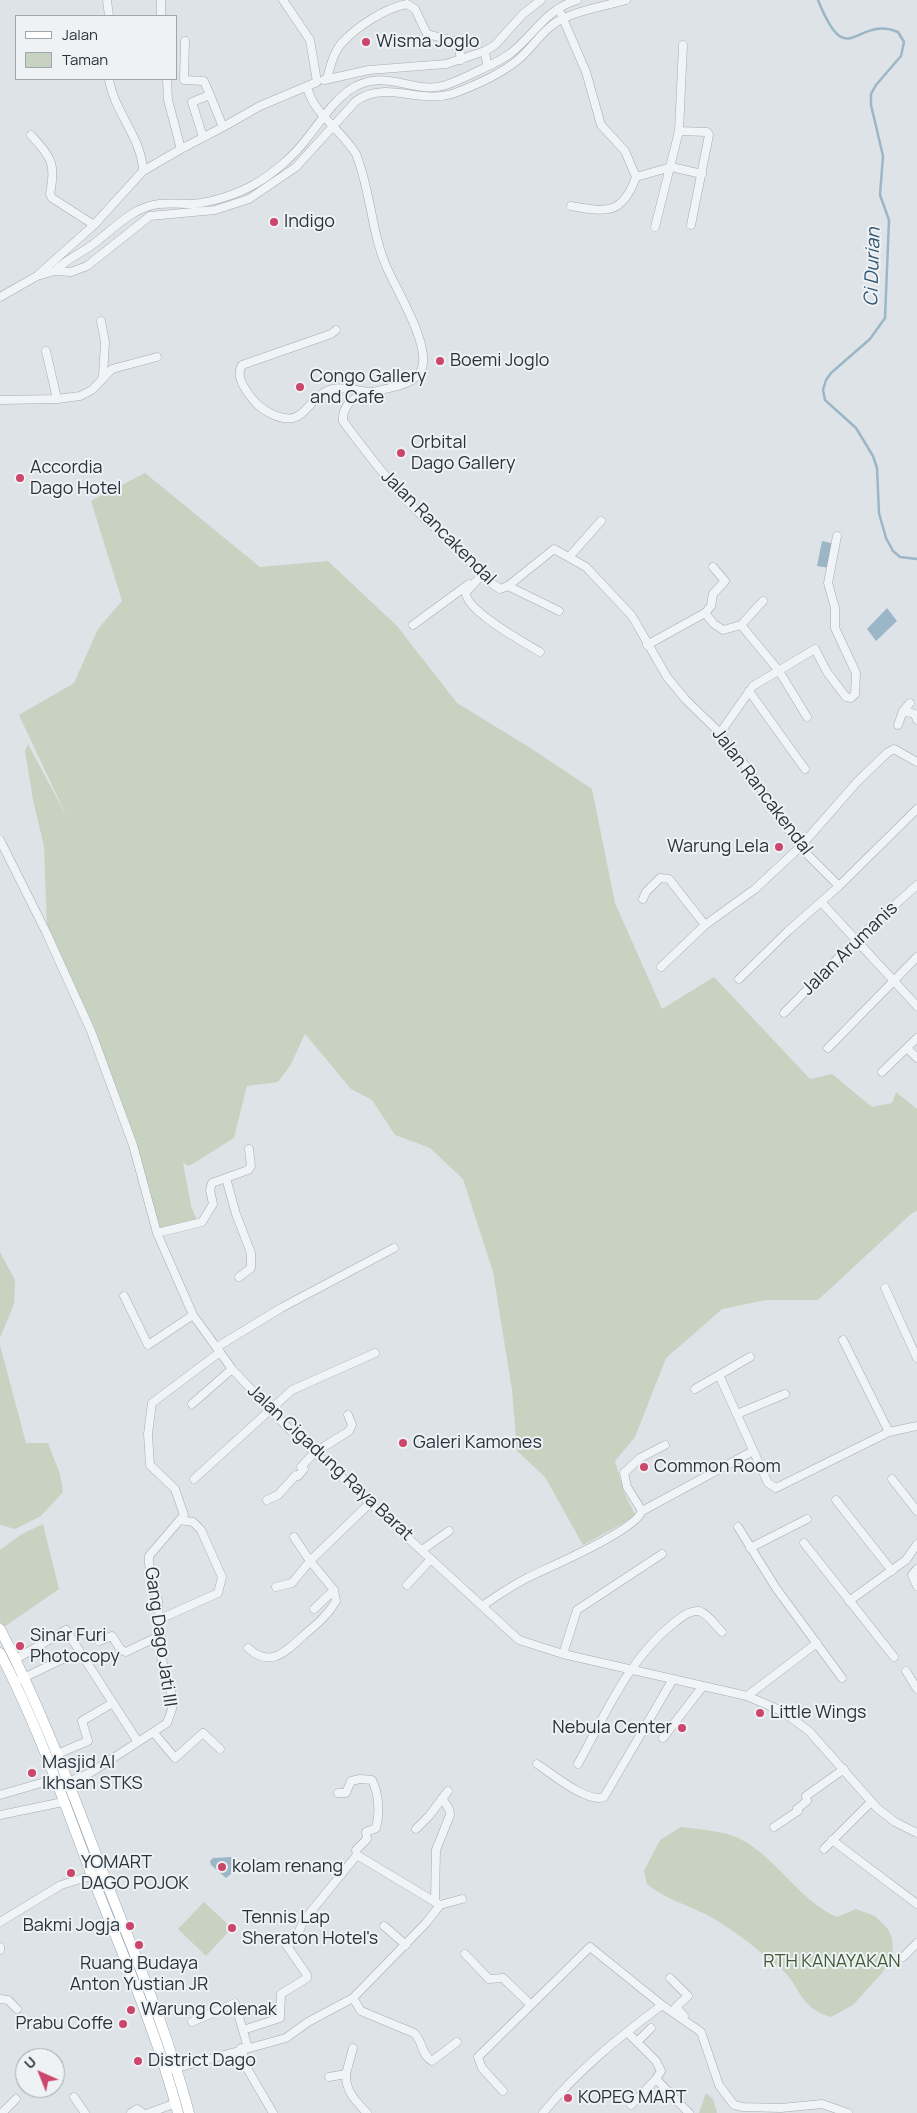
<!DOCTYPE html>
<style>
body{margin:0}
#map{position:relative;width:917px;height:2113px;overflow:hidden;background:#dee3e8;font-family:Manrope,sans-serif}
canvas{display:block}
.legend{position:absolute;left:15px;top:15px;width:162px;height:65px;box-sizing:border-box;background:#eef2f5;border:1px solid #9fa6ac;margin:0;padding:6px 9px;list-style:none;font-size:15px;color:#28333e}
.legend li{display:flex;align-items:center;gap:10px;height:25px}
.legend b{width:25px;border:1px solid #9fa6ac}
.north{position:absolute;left:15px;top:2048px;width:50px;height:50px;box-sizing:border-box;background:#eef2f5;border:1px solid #9fa6ac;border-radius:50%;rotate:316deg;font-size:14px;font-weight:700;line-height:20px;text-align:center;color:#28333e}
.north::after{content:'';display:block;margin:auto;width:18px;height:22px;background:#cc456b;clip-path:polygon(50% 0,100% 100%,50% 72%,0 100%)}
</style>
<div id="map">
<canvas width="917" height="2113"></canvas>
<ul class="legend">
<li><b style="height:6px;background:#fff"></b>Jalan</li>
<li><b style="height:14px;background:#c7d2c0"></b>Taman</li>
</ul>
<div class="north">U</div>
</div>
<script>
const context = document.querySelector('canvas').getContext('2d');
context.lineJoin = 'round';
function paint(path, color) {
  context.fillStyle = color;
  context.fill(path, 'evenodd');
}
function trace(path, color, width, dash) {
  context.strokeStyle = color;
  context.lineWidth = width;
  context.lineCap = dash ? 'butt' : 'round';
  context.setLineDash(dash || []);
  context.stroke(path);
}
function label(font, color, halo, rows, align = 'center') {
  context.font = font + ' Manrope,sans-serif';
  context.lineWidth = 4;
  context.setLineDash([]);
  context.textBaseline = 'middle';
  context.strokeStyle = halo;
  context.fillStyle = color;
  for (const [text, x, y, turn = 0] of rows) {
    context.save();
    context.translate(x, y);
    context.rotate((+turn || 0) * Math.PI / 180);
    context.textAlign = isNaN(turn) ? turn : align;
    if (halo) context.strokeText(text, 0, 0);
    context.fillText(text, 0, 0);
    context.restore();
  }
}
paint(new Path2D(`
 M145,473L260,567L328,561L397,626L457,703L532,749L592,789L615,903L662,1009L714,977L810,1079L832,1074L872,1107L892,1103L896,1092L917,1109V1211L912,1213L818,1300H766L722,1309L666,1358L635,1437L615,1461L625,1495L636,1516L583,1545L545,1477L517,1451L512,1390L493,1272L463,1179L430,1148L395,1135L372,1100L351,1089L305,1034L290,1066L278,1082L247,1086L234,1138L189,1166L183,1163L191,1206L198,1223L157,1233L131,1144L47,931L44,846L33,800L25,751L28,744L67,817L19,715L74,683L98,629L122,601L91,501Z
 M0,1252L15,1280L14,1304L0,1338Z
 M0,1345L26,1443H48L60,1474L63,1492L41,1516L15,1529L0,1525Z
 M43,1524L59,1589L4,1627L0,1621V1550L22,1534Z
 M681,1827C697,1829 724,1831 738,1838C775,1855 799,1901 837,1917L856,1909L875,1916L888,1929L892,1938L893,1955L882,1973L853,2005L831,2017C797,2007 802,1986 780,1968C757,1949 731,1927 705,1914C685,1904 665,1899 647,1884L644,1871L660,1840Z
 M204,1902L232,1928L206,1956L178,1929Z
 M706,2093L713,2099L717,2113H699Z`), '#c7d2c0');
paint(new Path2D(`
 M822,541L835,544L830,568L817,566Z
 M887,608L897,621L876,641L867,629Z
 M231,1857L236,1861V1865L231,1868V1874L226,1878L211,1865L210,1861L213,1858Z`), '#9ab6c7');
trace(new Path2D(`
 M818,0C848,75 855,14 898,32L904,42L901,56L876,85L871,94V105L883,156L880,195L889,220L885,318L870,339L831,373L826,380L823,390L825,400L856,428L873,456L877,468L879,513L886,538L893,551L900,557L917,559`), '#9ab6c7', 2.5);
const minor = new Path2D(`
 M107,0L109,16
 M561,14L586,72L601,125L625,151L636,177C622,216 606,212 571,206
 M161,16V0
 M185,41L184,80L204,81L210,95L192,102L203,137
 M487,65L485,51L495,45L523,14L541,0
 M327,79C330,67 333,54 341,44C356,27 385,8 407,4L415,9L427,34L458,42L461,60
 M324,80L369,70L446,64L485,51
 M307,87C314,115 342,130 356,154C371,191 371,232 387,268C397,291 430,344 422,368C411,399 341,380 343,421C369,456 395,490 427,521C434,528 443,533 451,540C467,557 478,576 500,589L508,586L554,549L586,567L632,616L667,677L686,700L720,733L747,768L800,847L839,886
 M223,127L260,106L317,82L310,40L283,0
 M679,131L707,132L709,135L691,225
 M31,135C52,159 56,163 50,194L52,198L94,225
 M181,149L223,127L210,95
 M143,171L181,149L168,100L167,79
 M636,177L671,167L702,174
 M655,227L679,131L683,45
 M55,271C66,259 80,254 92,245C113,230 132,207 159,204C171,203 182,204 193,204C213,202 238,194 255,184C274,173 295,155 308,137C321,121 331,104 348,91C385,65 412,96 446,85C460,80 499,62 511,53C536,33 545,10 577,0
 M39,274L94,225L143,171C142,138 114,112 109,79
 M0,297L37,276L55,271L71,272L87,266L150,216L215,210L249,199L296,167L356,101C385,80 419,104 452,94C474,86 501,74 519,59C534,46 545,26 564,18C583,9 606,6 626,0
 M101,321L105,342L103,376
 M336,330L331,334L242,365C237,373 241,383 246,390C254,402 260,409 274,415C307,429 306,396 332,389C342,386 359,391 370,392
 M46,351L57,399
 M0,400L57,399L80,396L92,390L112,369L157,357
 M570,556L601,521
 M481,576L466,592C464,610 525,643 540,652
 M508,586L559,611
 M705,613L711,606L713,594L725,581L713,567
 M413,625L469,584
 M741,625L763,601
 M647,645L705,613L714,624L723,630L741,625L779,671L807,717
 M749,691L805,769
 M910,703L903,711L915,714L917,720
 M898,725L903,711
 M720,733L753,686L815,649L827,672L846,697L851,698L855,694L856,673L835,628V608L828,583L837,536
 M0,840L46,932L91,1031L133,1145L157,1233L193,1315L232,1369L286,1426L519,1640L563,1654L747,1696L782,1711L809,1731L877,1808L895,1822L917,1833
 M643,899L646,892L660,878L669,879L705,925
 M821,902L917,1006
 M661,967L705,925L755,889L800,847L857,782L887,753L894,749L917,762
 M739,979L788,931L839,886L917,809
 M784,1013L856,940L917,885
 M828,1048L917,957
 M907,1048L917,1058
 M882,1072L917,1038
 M226,1178L236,1214L251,1253V1268L239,1277
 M157,1233L202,1222L213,1204L210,1190L212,1183L248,1170L251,1166L249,1149
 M885,1288L917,1358
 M124,1296L148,1345L193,1315
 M843,1340L889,1432
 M217,1347L281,1308L394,1248
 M719,1375L768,1483L776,1488L889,1432L917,1426
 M695,1389L750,1357
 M192,1404L232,1369
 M737,1414L785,1394
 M194,1479L292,1390L375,1353
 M892,1479L917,1511
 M267,1500L278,1495L296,1475L298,1476L304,1469L301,1467L314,1453L349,1431L352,1425L348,1415
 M836,1500L892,1571
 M642,1511L753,1451
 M642,1511L627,1487L624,1473L640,1458L665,1445
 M738,1527L776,1588L842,1678
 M294,1537L310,1561L370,1503
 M804,1543L894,1657
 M750,1548L807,1519
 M422,1550L449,1531
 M917,1569L912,1575L917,1586
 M407,1585L431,1559
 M849,1601L906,1560L917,1544
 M482,1606C497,1596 511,1586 527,1578C549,1567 635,1531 642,1511
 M314,1609L334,1590
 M160,1619L218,1593L222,1577L201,1530L193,1522L180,1520
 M99,1641L112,1636L121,1650L126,1652L161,1635
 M248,1648C271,1669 286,1651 304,1635C317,1624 328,1615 336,1601L334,1590L310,1561L292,1583L276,1587
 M563,1654L577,1610L662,1554
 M16,1659L66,1630L138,1742L167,1723L172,1709L171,1692L161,1657L158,1601L149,1564V1556L184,1515L175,1489L150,1465L148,1434L152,1403L220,1352
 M906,1671L917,1689
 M19,1680L65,1658
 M747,1696L817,1643
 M154,1733L175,1758L203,1733L220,1749
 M663,1738L703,1686
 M57,1754L88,1741L82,1721L111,1704
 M537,1764C551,1773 588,1804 604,1797L673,1679
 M578,1764C606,1713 629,1658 675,1622C682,1617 690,1610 699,1611C707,1613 716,1626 722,1632
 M68,1782L90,1773L138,1742
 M338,1793H346L351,1781L360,1779L372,1780C379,1794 380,1814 376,1828L366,1832L367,1839L356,1850L357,1855L440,1905
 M0,1795L55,1779
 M0,1815L63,1802
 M774,1827L798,1811L797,1809L807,1801L806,1796L844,1769
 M416,1829L429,1816L448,1791
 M832,1840L917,1904
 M824,1849L871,1802
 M435,1900L436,1850L450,1815L449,1809L442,1798
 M440,1905L462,1899
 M0,1922L61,1885L97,1874
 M384,1926L406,1945
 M0,1947V1950
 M465,1954L489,1979L503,1978L530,2004
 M903,1957L917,1943
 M670,1978L688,1996L676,2007L684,2016
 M353,1998L361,2011L414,2033C423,2041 421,2055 432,2061L457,2042
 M0,1999L8,2000L17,2009
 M192,2022L235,2003L248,2048
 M243,2030L280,2018L281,1994L307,1978V1975L287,1946L295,1940L304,1920L357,1855
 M627,2032L656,2061L661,2071L656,2079L689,2113
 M637,2042L651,2028
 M241,2048L248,2070L273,2113
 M166,2071L286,2038L308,2022L353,1998L426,1923L440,1905
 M346,2074L353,2048
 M329,2077L346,2074C345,2091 356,2101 367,2113
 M503,2091L482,2068L478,2057L590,1947L662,2005
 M74,2097L85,2113
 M631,2105L656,2079
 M2,2113L16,2099
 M131,2113L137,2109L143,2113
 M149,2113L176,2103
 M543,2113C577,2071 619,2037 662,2005L701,2032L719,2085L734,2105L743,2107L781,2108L822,2104L848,2113`);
const major = new Path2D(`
 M0,1629C44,1713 76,1803 110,1891C139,1965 169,2037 189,2113
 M0,1653C38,1726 65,1805 94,1881C124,1958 157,2033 178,2113`);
trace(minor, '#a4abb2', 9);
trace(major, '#9ea9b3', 11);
trace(minor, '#f1f4f6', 8);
trace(major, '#fff', 10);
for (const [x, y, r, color] of [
 [366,42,5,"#cc456b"],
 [274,222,5,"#cc456b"],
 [440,361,5,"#cc456b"],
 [300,387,5,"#cc456b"],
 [401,453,5,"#cc456b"],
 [20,478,5,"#cc456b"],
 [779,847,5,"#cc456b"],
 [403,1443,5,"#cc456b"],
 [644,1467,5,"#cc456b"],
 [20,1646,5,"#cc456b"],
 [760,1713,5,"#cc456b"],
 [682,1728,5,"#cc456b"],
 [32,1773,5,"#cc456b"],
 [222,1867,5,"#cc456b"],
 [71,1873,5,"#cc456b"],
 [130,1926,5,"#cc456b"],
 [232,1928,5,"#cc456b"],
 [139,1945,5,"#cc456b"],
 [131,2010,5,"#cc456b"],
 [123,2024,5,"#cc456b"],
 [138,2061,5,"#cc456b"],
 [568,2098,5,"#cc456b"]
]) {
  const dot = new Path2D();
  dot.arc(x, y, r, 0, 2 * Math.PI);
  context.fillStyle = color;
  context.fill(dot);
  trace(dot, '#eef2f5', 2);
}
label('18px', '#28333e', '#eef2f5', [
 ["Wisma Joglo",376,42],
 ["Indigo",284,222],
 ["Boemi Joglo",450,361],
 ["Congo Gallery",310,377],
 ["and Cafe",310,398],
 ["Orbital",411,443],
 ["Dago Gallery",411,464],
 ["Accordia",30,468],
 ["Dago Hotel",30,489],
 ["Warung Lela",769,847,"right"],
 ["Galeri Kamones",413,1443],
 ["Common Room",654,1467],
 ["Sinar Furi",30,1636],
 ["Photocopy",30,1657],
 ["Little Wings",770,1713],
 ["Nebula Center",672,1728,"right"],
 ["Masjid Al",42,1763],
 ["Ikhsan STKS",42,1784],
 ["YOMART",81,1863],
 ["DAGO POJOK",81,1884],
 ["kolam renang",232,1867],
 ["Tennis Lap",242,1918],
 ["Sheraton Hotel's",242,1939],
 ["Bakmi Jogja",120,1926,"right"],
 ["Ruang Budaya",139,1964,"center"],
 ["Anton Yustian JR",139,1985,"center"],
 ["Warung Colenak",141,2010],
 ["Prabu Coffe",113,2024,"right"],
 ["District Dago",148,2061],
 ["KOPEG MART",578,2098]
], 'left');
label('18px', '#28333e', '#eef2f5', [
 ["Jalan Rancakendal",438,528,45],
 ["Jalan Rancakendal",762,792,53],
 ["Jalan Arumanis",850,949,-44],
 ["Jalan Cigadung Raya Barat",330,1463,43],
 ["Gang Dago Jati III",160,1637,82]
]);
label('18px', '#415a35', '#eef2f5', [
 ["RTH KANAYAKAN",832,1962]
]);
label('italic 19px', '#335772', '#eef2f5', [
 ["Ci Durian",873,267,-88]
]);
</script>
